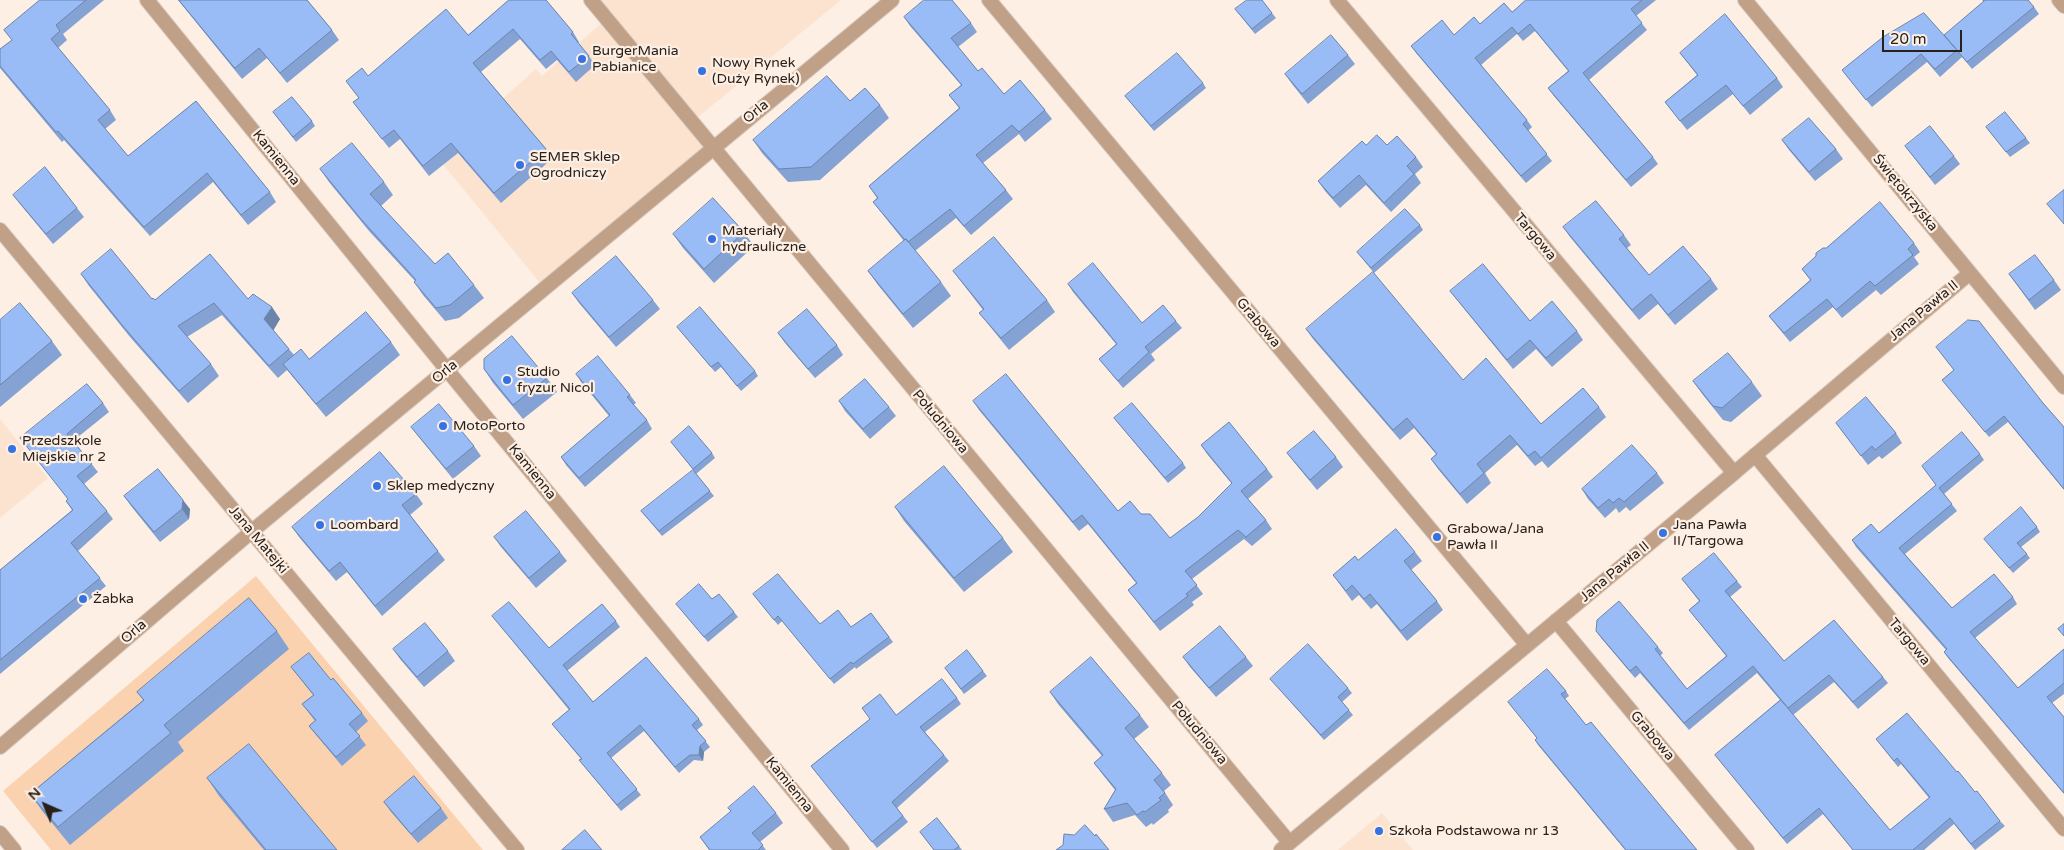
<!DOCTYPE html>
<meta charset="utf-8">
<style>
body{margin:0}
#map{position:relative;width:2064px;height:850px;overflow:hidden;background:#fdefe4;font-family:"Varela Round",sans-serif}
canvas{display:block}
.north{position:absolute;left:20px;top:780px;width:50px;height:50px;-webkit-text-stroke:4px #fdefe4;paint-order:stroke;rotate:316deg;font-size:14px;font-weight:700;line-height:20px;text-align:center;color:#29201a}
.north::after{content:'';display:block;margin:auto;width:18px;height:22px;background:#29201a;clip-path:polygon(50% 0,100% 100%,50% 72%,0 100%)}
.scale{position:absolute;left:1882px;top:30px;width:80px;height:22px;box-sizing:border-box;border:2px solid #29201a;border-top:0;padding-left:6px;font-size:15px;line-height:18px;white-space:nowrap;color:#29201a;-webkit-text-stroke:4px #fdefe4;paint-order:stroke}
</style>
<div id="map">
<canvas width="2064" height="850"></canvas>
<div class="north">N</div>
<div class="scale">20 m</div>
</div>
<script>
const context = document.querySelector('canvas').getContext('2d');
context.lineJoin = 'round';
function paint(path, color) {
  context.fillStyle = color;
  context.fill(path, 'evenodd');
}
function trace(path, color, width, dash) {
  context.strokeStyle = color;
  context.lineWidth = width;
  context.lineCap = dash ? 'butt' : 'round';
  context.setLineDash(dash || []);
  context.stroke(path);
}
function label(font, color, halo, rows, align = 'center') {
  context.font = font + ' "Varela Round",sans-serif';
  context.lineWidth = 4.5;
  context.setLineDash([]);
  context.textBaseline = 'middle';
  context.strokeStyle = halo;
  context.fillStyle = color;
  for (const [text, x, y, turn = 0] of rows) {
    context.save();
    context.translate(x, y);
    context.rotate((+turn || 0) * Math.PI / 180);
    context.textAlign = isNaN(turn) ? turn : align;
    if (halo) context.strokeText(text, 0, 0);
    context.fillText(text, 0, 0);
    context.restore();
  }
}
paint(new Path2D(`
 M591,0H841L692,122L713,148L545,289L437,157L536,69L542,76L606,19Z
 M0,419L48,478L0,518Z
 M1382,813L1413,850H1338Z`), '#fbe3d0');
paint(new Path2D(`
 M256,576L483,850H51L3,791Z`), '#fbd2b0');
const minor = new Path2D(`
 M147,0L448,371L842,850
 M591,0L1289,842
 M1745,0L2064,387
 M2059,0L2064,6
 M0,230L517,850
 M1755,455L2064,829
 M1734,473L1970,273
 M1556,621L1747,850
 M0,833L14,850`);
const tertiary = new Path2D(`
 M989,0L1527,645
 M0,747L251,532L892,0
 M1281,850L1734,473L1337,0`);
trace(minor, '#d7cac0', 16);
trace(tertiary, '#d7cac0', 16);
trace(minor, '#c0a086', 14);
trace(tertiary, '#c0a086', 14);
paint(new Path2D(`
 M40,0H104L63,34L67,40L58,48L110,110L116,120L105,129L128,156L196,101L270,192L276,202L248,225L213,182L150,236L64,140L62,142L0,68V49L12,40L4,30Z
 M178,0H307L332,30L339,40L287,83L267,58L242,79Z
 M509,0L573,32L579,42L578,43L589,56L595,65L576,82L557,60L546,69L520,39L481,72L546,149L553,158L501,203L458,153L429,176L400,139L389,148L353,102L359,98L346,81L368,76L468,35Z
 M1526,0H1656L1636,16L1647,30L1589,80L1653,157L1658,164L1631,187L1553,95L1548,88L1568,71L1535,31L1523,41L1517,34L1481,65L1527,120L1532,127L1528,131L1552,161L1526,183L1416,53L1411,46L1454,35L1512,12Z
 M2034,7L2039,14L1972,69L1962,57L1940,77L1927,62L1872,107L1842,70Z
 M1235,9L1272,13L1276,18L1255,34Z
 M904,17L971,23L977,32L958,47L978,71L1004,94L1045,110L1052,119L1025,142L1019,134L983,163L1006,190L1013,199L971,235L956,218L915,251L941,282L951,296L913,328L878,285L868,271L904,241L880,211L873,202L877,198L869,186L959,108L949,95L961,85L910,26Z
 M1680,53L1777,78L1783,87L1750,115L1733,94L1687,130L1665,102L1697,75Z
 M1348,55L1355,64L1308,104L1292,84L1285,74Z
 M1203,83L1206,88L1154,131L1125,96Z
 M850,101L880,105L889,118L820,180L788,182L762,153L753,140Z
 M273,112L312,121L315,126L296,142Z
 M1986,127L2026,138L2030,143L2010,157Z
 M1782,140L1836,149L1843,159L1815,181L1789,150Z
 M1366,145H1387L1416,157L1423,167L1415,174L1421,183L1391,212L1366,185L1340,208L1325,191L1318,181Z
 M1905,146L1954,156L1960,164L1935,185Z
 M320,169L384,182L393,195L381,206L435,264L474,285L484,298L459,318L445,321L423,295L414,282L415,281L369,231L329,182Z
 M13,195L77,208L84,217L53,244L20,204Z
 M1420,225L1423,230L1374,273L1357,252Z
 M1563,227L1624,235L1631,245L1627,248L1649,275L1711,279L1718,289L1675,325L1658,304L1639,320L1570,237Z
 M744,232L754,246L714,283L683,248L673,234Z
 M1914,243L1920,252L1914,257L1919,264L1881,295L1876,290L1842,318L1833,307L1790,342L1776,325L1769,316L1810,280L1802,269Z
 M953,271L1047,300L1055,312L1009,350L988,324L979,313L983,310Z
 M81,274L152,299H248L280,319L273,330L294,355L309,359L391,342L400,355L326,417L287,370L278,378L222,315L187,337L211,364L219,376L188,403L130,337L89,286Z
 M2009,274L2054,280L2061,290L2035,310Z
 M1068,284L1142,323L1176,321L1182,328L1151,354L1155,360L1123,388L1099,359L1116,344L1073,292Z
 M1450,291L1530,321L1577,331L1583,340L1552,367L1536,349L1513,369L1457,300Z
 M572,293L653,300L660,309L616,347L579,303Z
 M0,320L52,341L62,355L0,407Z
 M677,327L755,371L758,376L741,391L721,367L715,372Z
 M1306,329L1463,380L1541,424L1599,407L1606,417L1548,468L1542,461L1535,466L1517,445L1485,473L1491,483L1467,504L1438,469L1431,459L1436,454L1414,428L1400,440L1313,339Z
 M778,333L837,345L843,355L815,378L785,343Z
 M1936,347L2043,403L2064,427V490L2008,422L1989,437L1942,380L1954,370Z
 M484,369L547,378L557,392L523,419L493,383Z
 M576,374L630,395L636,403L633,405L647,420L652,429L585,487L566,465L561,457L609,416L581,382Z
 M1693,381L1752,382L1762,396L1731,422L1723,420L1703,395Z
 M839,401L889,407L896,416L870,439L845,411Z
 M973,401L1118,511L1141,514L1170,538L1198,517L1232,484L1207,454L1201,445L1267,469L1273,477L1248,499L1266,520L1272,529L1252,546L1244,539L1192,579L1203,594L1192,602L1194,605L1160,631L1128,590L1136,583L1088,524L1079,531L979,410Z
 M103,403L109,412L73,441L98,472L84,484L107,511L113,519L78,551L106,586L0,674V570L72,510L66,501L68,499L20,438Z
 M1114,418L1183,463L1186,468L1168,483Z
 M1836,423L1896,433L1902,443L1882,459L1879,456L1868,465Z
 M411,427L474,446L481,456L453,479L418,436Z
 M671,442L712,453L715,458L696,474L714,496L662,536L641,511L695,472Z
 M1287,453L1336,457L1343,467L1317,490L1294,462Z
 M1980,454L1984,460L1944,494L1957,511L1905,554L1952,608L2013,597L2017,604L1975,638L2018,688L2064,649V694L2052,703L2064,717V794L1948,658L1944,652L1946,650L1856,547L1852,540L1879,533L1936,485L1922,466Z
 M1657,473L1664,483L1630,511L1626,507L1619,513L1616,508L1605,518L1588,499L1582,489Z
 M416,494L423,504L410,515L445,560L382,616L347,572L336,581L299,537L292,527Z
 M124,496L190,509L189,519L160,542L131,506Z
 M895,507L1003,538L1013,552L964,592L904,521Z
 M2037,527L2040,532L2021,547L2030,558L2013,573L1984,539Z
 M494,537L560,552L567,561L536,588L501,547Z
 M1415,552L1422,561L1411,570L1437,601L1443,610L1407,641L1377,604L1371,609L1359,595L1352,601L1333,575L1358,560Z
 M1682,579L1737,581L1742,587L1730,597L1784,661L1883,677L1888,683L1858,709L1834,682L1793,715L1890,830L1929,798L1901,764L1898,767L1876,739L1957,772L2000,821L2005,826L1975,850L1954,824L1924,850H1853L1823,814L1787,844L1715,755L1780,700L1757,673L1689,730L1640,673L1635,678L1601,638L1596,631L1658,647L1663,653L1660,656L1687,689L1726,656L1689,610L1699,601Z
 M753,594L820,624L851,627L871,613L893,642L856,669L855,667L834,684L782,621L778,625Z
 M712,599L734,612L738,617L708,642L676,604Z
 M492,616L549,648L616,621L620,627L567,671L593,702L699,719L703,725L697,730L710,747L704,752L703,761L694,760L679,773L644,731L611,758L641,795L621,811L584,766L579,760L581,759L552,724L569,710Z
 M277,631L289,649L178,742L184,751L70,845L43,812L30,794L143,700L137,692Z
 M393,649L448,651L455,661L424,687L400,659Z
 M1183,657H1246L1253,666L1216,697L1190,667Z
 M291,667L331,680L362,713L368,721L356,732L366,745L342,766L316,735L309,726L315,721L302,704L313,695Z
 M945,668L983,671L987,676L964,694Z
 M1270,679L1348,688L1352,693L1342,702L1353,715L1324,740L1274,683Z
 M1566,691L1569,696L1565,699L1586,725L1697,850H1625L1538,745L1535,740L1537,738L1508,702Z
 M1050,692L1140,715L1149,727L1134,739L1162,773L1171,785L1164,791L1173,805L1168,810L1169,812L1153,825L1152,823L1146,827L1135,815L1113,822L1104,809L1115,790L1103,775L1094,763L1102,756L1058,704Z
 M957,698L961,704L925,732L949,761L897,808L908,822L877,848L811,766L870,719L896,715Z
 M207,778L337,850H264L219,796Z
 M384,802L441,808L448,818L418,843L391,812Z
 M776,813L783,823L760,842L766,850H709L700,837Z
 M920,832L959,846L962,850H934Z`), '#84a2d4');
paint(new Path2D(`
 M272,307L280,319L273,331L264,319Z
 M183,500L190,509L189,519L182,509Z
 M700,746L704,752L703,761L699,755Z`), '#6b84ac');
const building = new Path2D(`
 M40,0H86L56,25L60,31L51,39L110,110L98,120L128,156L196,101L270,192L241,215L207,173L144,227L58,131L56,132L0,66V49L12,40L4,30Z
 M179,0H307L332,30L280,73L259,48L235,68Z
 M509,0H546L573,32L571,34L589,56L569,72L551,51L540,60L513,29L473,63L546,149L494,193L451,143L423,166L394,130L382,139L353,102L359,98L346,81L362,68L368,76L446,9L468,35Z
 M924,0H952L971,23L951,38L978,71L982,68L1004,94L1020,80L1045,110L1019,132L1012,125L976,155L1006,190L964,226L950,209L908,242L906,239L905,240L873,202L878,198L869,186L960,108L949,95L962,85L904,17Z
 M1247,0H1262L1272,13L1252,29L1235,9Z
 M1526,0H1642L1631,9L1642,23L1583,73L1653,157L1626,180L1548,88L1569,71L1530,24L1518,34L1512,27L1475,58L1527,120L1523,124L1547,154L1521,176L1411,46L1442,20L1454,35L1474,17L1480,24L1504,3L1512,12Z
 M1983,0H2028L2034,7L1967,62L1944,35L1984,1Z
 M1924,13L1957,50L1935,69L1921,54L1866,100L1842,70L1883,37Z
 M1725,14L1777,78L1743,106L1726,85L1680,121L1665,102L1698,75L1680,53Z
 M1331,35L1348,55L1302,94L1285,74Z
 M1177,53L1203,83L1151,126L1125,96Z
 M827,76L850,101L865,88L880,105L811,167L779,169L753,140Z
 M292,97L312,121L293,137L273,112Z
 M2005,112L2026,138L2006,152L1986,127Z
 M1809,118L1836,149L1809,172L1782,140Z
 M1930,126L1954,156L1930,177L1905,146Z
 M1377,135L1387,145L1397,136L1416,157L1407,166L1414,174L1384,203L1359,175L1333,198L1318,181L1362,141L1366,145Z
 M352,143L384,182L370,194L435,264L448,253L474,285L450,305L436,308L414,282L416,280L360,218L320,169Z
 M45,167L77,208L46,234L13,195Z
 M2064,190V224L2047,204Z
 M713,198L744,232L704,269L673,234Z
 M1596,201L1624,235L1619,239L1649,275L1683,246L1711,279L1668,315L1651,294L1632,310L1563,227Z
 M1880,202L1914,243L1908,249L1913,255L1875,286L1870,281L1836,310L1827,299L1784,333L1769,316L1811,280L1802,269L1816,256V253L1823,248H1826Z
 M1405,209L1420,225L1371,268L1357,252Z
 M994,237L1047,300L1001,338L979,313L984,309L953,271Z
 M906,239L941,282L903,314L868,271Z
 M111,249L152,299L153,298L155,300L210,254L248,299L253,294L272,307L264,319L289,349L269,366L214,303L178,326L211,364L179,391L122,325L81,274Z
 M2035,255L2054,280L2029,300L2009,274Z
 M616,256L653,300L609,337L572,293Z
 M1093,263L1142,323L1163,305L1176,321L1145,347L1149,352L1118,381L1099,359L1117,344L1068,284Z
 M1483,264L1530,321L1552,301L1577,331L1546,358L1530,340L1507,360L1450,291Z
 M1373,272L1463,380L1486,358L1541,424L1583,388L1599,407L1541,458L1535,451L1528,456L1510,435L1477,464L1484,473L1460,494L1431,459L1437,454L1407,418L1393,430L1306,329Z
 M20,303L52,341L0,385V320Z
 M700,307L755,371L737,386L718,362L711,367L677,327Z
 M807,309L837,345L808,369L778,333Z
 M366,312L391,342L316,404L283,364L301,349L309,359Z
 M1968,320L1979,321L2043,403L2064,427V489L2004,416L1985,432L1942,380L1954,370L1936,347Z
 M512,336L547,378L513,405L484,369V359Z
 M1728,353L1752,382L1722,408L1713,406L1693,381Z
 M598,356L630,395L627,397L647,420L579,478L561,457L610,415L576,374Z
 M1006,374L1118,511L1130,501L1141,514H1150L1170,538L1198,517L1232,483L1201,445L1229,422L1267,469L1241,491L1266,520L1246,537L1238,530L1185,571L1197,585L1186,594L1188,596L1154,622L1128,590L1137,583L1082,515L1073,522L973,401Z
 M865,379L889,407L863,429L839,401Z
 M87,384L103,403L67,434L92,464L77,476L107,511L71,543L100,578L0,660V570L73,510L66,501L68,499L20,438Z
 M1866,397L1896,433L1875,450L1872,446L1861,456L1836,423Z
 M1132,403L1183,463L1165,478L1114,418Z
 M439,404L474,446L446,469L411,427Z
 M689,426L712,453L693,469L671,442Z
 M1314,431L1336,457L1310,480L1287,453Z
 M1962,432L1980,454L1939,488L1952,504L1899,548L1952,608L1994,574L2013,597L1970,632L2018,688L2064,649V683L2047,697L2064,717V793L1944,652L1947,649L1852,540L1871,524L1879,533L1936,485L1922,466Z
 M1632,445L1657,473L1624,502L1619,498L1613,503L1609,499L1598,508L1582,489Z
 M380,452L416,494L402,505L438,551L375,606L340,562L329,571L292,527Z
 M944,466L1003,538L954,578L895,507Z
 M158,469L183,500L182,509L154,532L124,496Z
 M693,470L710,491L659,531L641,511Z
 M2021,507L2037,527L2017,543L2027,554L2009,568L1984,539Z
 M526,511L560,552L529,578L494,537Z
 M1396,529L1415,552L1404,561L1437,601L1401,631L1370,594L1364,599L1352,585L1346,591L1333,575L1355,556L1358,560Z
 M1714,553L1737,581L1725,591L1784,661L1834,620L1883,677L1853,702L1829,675L1788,708L1753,666L1684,723L1636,666L1630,671L1596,631L1597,620L1619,601L1658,647L1655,649L1687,689L1727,656L1689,610L1700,601L1682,579Z
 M778,574L820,624L838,610L851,627L871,613L889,637L853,664L851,662L830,679L778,616L774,620L753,594Z
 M699,584L712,599L719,594L734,612L704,637L676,604Z
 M249,598L277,631L164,725L171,733L58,827L30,794L144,700L137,692Z
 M509,602L549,648L602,604L616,621L563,665L593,702L646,657L699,719L692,725L706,741L700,746L699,755H690L675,767L640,725L607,753L637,789L617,805L579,760L582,759L552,724L570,709L492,616Z
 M425,623L448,651L417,677L393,649Z
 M2064,624V636L2058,629Z
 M1220,626L1246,657L1209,688L1183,657Z
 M1308,644L1348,688L1338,697L1349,710L1321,735L1270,679Z
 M967,650L983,671L961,689L945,668Z
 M309,653L331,680L333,678L362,713L349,724L360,736L336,757L309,726L316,720L302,704L314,695L291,667Z
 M1091,657L1140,715L1125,728L1162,773L1154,780L1165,793L1159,798L1161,800L1145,812L1143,811L1137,815L1127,803L1104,809L1116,789L1094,763L1103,755L1050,692Z
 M1547,669L1566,691L1561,694L1586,725L1591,722L1697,850H1626L1535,740L1537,738L1508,702Z
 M942,679L957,698L920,727L944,755L892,802L903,816L872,842L811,766L870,719L862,708L880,694L896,715Z
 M1781,700L1890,830L1930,797L1897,758L1894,761L1876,739L1907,713L1957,772L1958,771L1975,792L1977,791L2000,821L1971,844L1950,818L1913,850H1853L1819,808L1783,838L1715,755Z
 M249,744L337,850H266L207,778Z
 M414,776L441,808L411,834L384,802Z
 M754,786L776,813L752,833L763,845L758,850H710L700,837L731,811L728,808Z
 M937,818L959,846L954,850H934L920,832Z
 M1085,825L1095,836L1096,834L1109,850H1056L1063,845L1064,834L1074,835Z
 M585,830L602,850H562Z`);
paint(building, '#99bcf6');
trace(building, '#6b84ac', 1);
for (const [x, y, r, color] of [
 [582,59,5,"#3473e1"],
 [702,71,5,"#3473e1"],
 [520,165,5,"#3473e1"],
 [712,239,5,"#3473e1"],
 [507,380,5,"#3473e1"],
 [443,426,5,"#3473e1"],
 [12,449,5,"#3473e1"],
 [377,486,5,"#3473e1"],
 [320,525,5,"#3473e1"],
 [1663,533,5,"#3473e1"],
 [1437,537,5,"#3473e1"],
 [83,599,5,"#3473e1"],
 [1379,831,5,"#3473e1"]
]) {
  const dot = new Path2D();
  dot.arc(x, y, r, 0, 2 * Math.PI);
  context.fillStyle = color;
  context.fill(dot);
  trace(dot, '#fdefe4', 2);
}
label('14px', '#29201a', '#fdefe4', [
 ["BurgerMania",592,51],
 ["Pabianice",592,67],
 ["Nowy Rynek",712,63],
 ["(Duży Rynek)",712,79],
 ["SEMER Sklep",530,157],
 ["Ogrodniczy",530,173],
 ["Materiały",722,231],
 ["hydrauliczne",722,247],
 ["Studio",517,372],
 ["fryzur Nicol",517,388],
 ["MotoPorto",453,426],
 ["Przedszkole",22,441],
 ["Miejskie nr 2",22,457],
 ["Sklep medyczny",387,486],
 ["Loombard",330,525],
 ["Jana Pawła",1673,525],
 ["II/Targowa",1673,541],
 ["Grabowa/Jana",1447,529],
 ["Pawła II",1447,545],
 ["Żabka",93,599],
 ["Szkoła Podstawowa nr 13",1389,831]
], 'left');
label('14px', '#29201a', '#fdefe4', [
 ["Orla",756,112,-39],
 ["Kamienna",276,158,51],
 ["Świętokrzyska",1905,193,51],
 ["Targowa",1535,237,50],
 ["Jana Pawła II",1924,311,-40],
 ["Grabowa",1258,323,50],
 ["Orla",445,372,-40],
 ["Południowa",940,422,50],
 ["Kamienna",532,472,51],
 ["Jana Matejki",258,540,50],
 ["Jana Pawła II",1615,572,-40],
 ["Orla",134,632,-41],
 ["Targowa",1909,642,50],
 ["Południowa",1199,733,50],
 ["Grabowa",1652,736,50],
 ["Kamienna",789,785,51]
]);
</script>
